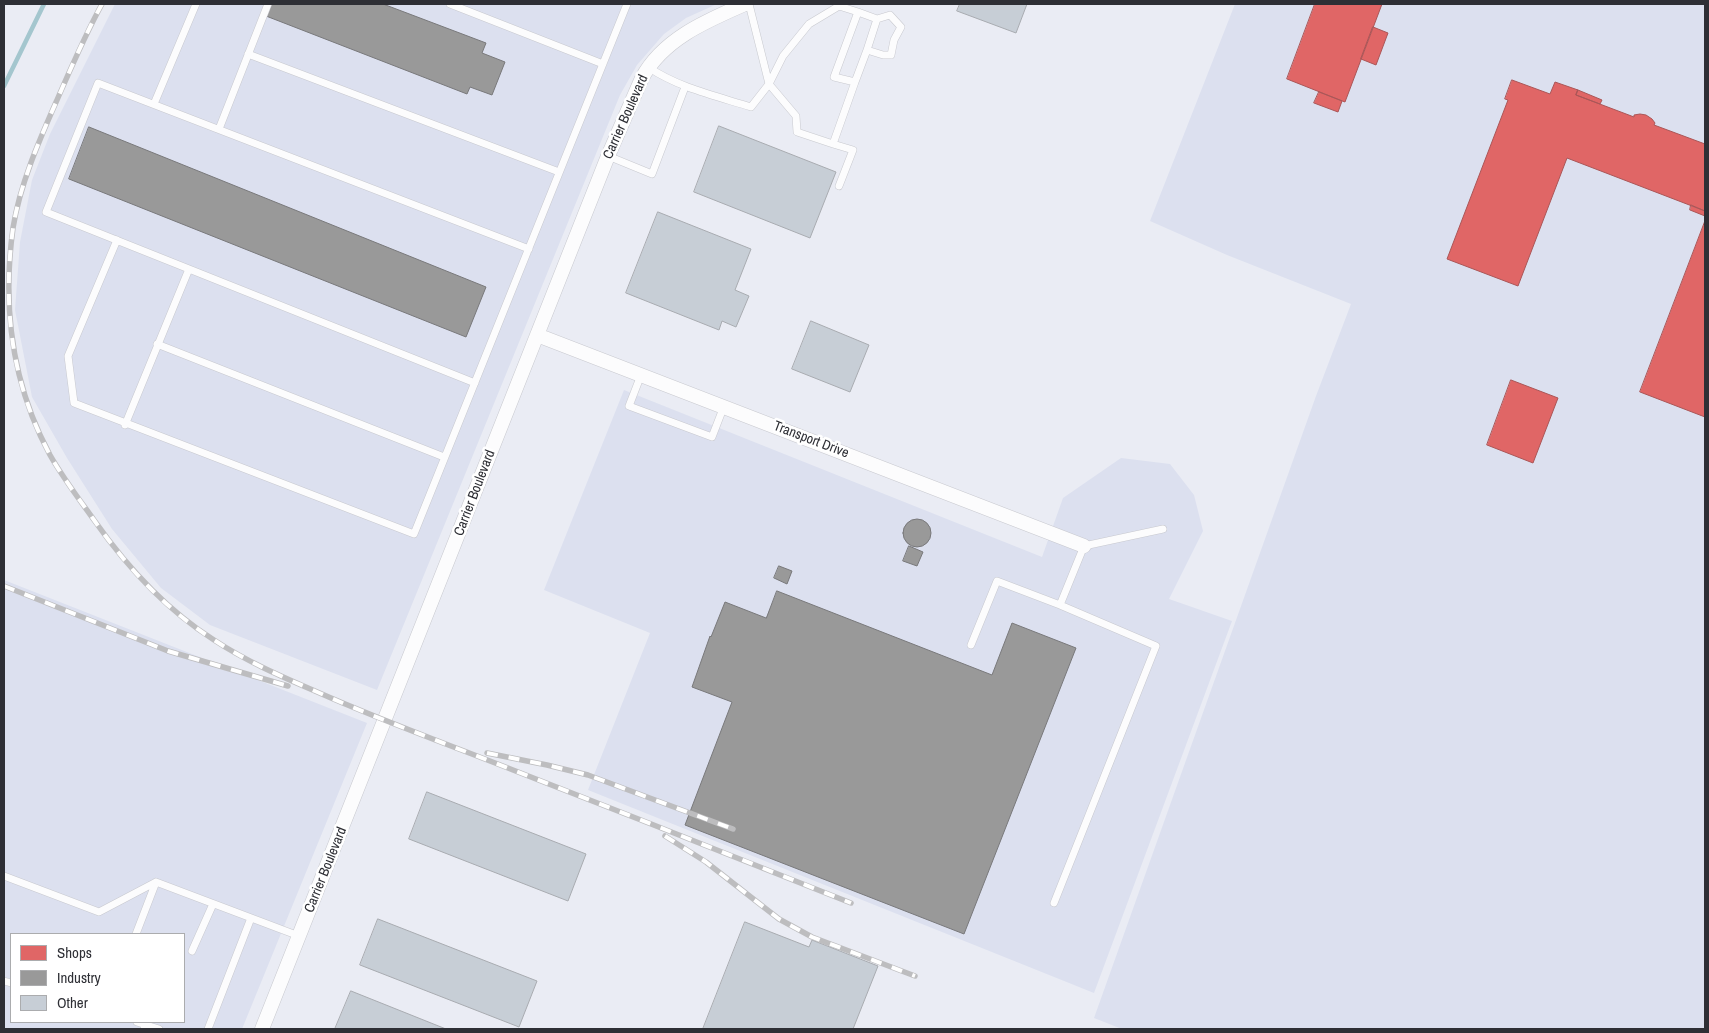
<!DOCTYPE html>
<style>
body{margin:0}
#map{position:relative;width:1709px;height:1033px;overflow:hidden;background:#eaecf4;font-family:"Archivo Narrow",sans-serif}
canvas{display:block}
.frame{position:absolute;inset:0;border:5px solid #2e2f35;pointer-events:none}
.legend{position:absolute;left:10px;top:933px;width:175px;height:90px;box-sizing:border-box;background:#fff;border:1px solid #abacae;margin:0;padding:6px 9px;list-style:none;font-size:15px;color:#2e2f35}
.legend li{display:flex;align-items:center;gap:10px;height:25px}
.legend b{width:25px;border:1px solid #abacae}
</style>
<div id="map">
<canvas width="1709" height="1033"></canvas>
<div class="frame"></div>
<ul class="legend">
<li><b style="height:14px;background:#e06666"></b>Shops</li>
<li><b style="height:14px;background:#999"></b>Industry</li>
<li><b style="height:14px;background:#c7ced6"></b>Other</li>
</ul>
</div>
<script>
const context = document.querySelector('canvas').getContext('2d');
context.lineJoin = 'round';
function paint(path, color) {
  context.fillStyle = color;
  context.fill(path, 'evenodd');
}
function trace(path, color, width, dash) {
  context.strokeStyle = color;
  context.lineWidth = width;
  context.lineCap = dash ? 'butt' : 'round';
  context.setLineDash(dash || []);
  context.stroke(path);
}
function label(font, color, halo, rows, align = 'center') {
  context.font = font + ' "Archivo Narrow",sans-serif';
  context.lineWidth = 5;
  context.setLineDash([]);
  context.textBaseline = 'middle';
  context.strokeStyle = halo;
  context.fillStyle = color;
  for (const [text, x, y, turn = 0] of rows) {
    context.save();
    context.translate(x, y);
    context.rotate((+turn || 0) * Math.PI / 180);
    context.textAlign = isNaN(turn) ? turn : align;
    if (halo) context.strokeText(text, 0, 0);
    context.fillText(text, 0, 0);
    context.restore();
  }
}
paint(new Path2D(`
 M115,4H717L686,18L664,34L637,65L620,95L377,690L210,625L161,588L112,529L67,458L32,397L15,310L20,242L32,180L50,134Z
 M1235,4L1705,5V1029H1122L1094,1018L1316,396L1351,304L1227,255L1150,221Z
 M624,390L1042,557L1063,498L1121,458L1170,464L1194,495L1203,531L1169,599L1232,621L1094,993L588,790L650,633L544,590Z
 M4,580L367,723L242,1029H4ZM11,934H184V1022H11Z`), '#dce0ef');
const shops = new Path2D(`
 M1315,4H1382L1345,102L1287,79Z
 M1373,27L1388,33L1376,65L1361,59Z
 M1512,80L1550,94L1555,82L1578,90L1576,95L1634,117V115L1640,114L1646,115L1652,119L1655,123L1654,125L1705,144V211L1567,158L1518,286L1447,259L1508,100L1505,99Z
 M1578,90L1602,100L1600,104L1576,95Z
 M1319,92L1342,101L1338,112L1314,103Z
 M1691,205L1705,211V216L1690,210Z
 M1705,221V417L1640,392Z
 M1511,380L1558,398L1533,463L1487,445Z`);
paint(shops, '#e06666');
trace(shops, '#ab5657', 1);
const industry = new Path2D(`
 M271,4H383L486,43L482,53L505,62L492,95L470,87L467,94L266,16Z
 M89,127L486,287L466,337L69,179Z
 M903 533a14 14 0 1 1 28 0a14 14 0 1 1-28 0Z
 M909,546L923,552L917,566L903,561Z
 M779,566L792,571L787,584L774,578Z
 M777,591L992,675L1012,623L1076,648L964,934L685,825L732,702L692,687L710,636L711,637L725,602L766,618Z`);
paint(industry, '#999');
trace(industry, '#79797b', 1);
trace(new Path2D(`
 M4,86L44,4`), '#a4c6ce', 4.5);
const building = new Path2D(`
 M960,4H1027L1016,33L957,11Z
 M719,126L836,172L810,238L694,192Z
 M658,212L751,249L735,290L749,296L736,327L722,321L719,330L626,293Z
 M811,321L869,345L850,392L792,369Z
 M427,792L586,854L568,901L409,839Z
 M378,919L537,981L519,1027L360,965Z
 M745,922L809,947L812,940L878,966L853,1029H703Z
 M351,991L446,1029H335Z`);
paint(building, '#c7ced6');
trace(building, '#a8abb0', 1);
const lane = new Path2D(`
 M450,4L603,64
 M839,6L858,12L834,77L855,82L833,144L797,132L796,116L769,84L783,56L809,24Z
 M858,12L877,19L890,15L901,27L894,40L891,55H883L867,50L877,19
 M248,54L559,172
 M648,67C679,88 716,96 751,107L769,84L749,4
 M855,82L867,50
 M154,104L196,4
 M219,129L268,4
 M833,144L853,150L839,186
 M608,156L652,174L685,87
 M117,240L68,356L74,403L414,534L627,4
 M157,344L444,457
 M641,375L629,406L712,437L724,406
 M475,383L46,212L98,83L529,249
 M125,425L189,269
 M971,645L997,581L1060,605L1084,546L1163,529
 M4,876L99,912L156,882L299,936
 M1054,903L1156,646L1060,605
 M136,934L156,882
 M192,951L213,904
 M4,981L11,983
 M137,1022L146,1025L144,1029
 M147,1022L146,1025L159,1029
 M208,1029L251,918`);
const street = new Path2D(`
 M537,335L1084,546
 M262,1029L608,156L642,78C663,39 706,21 745,4`);
trace(lane, '#c8c9cf', 8);
trace(street, '#c8c9cf', 15);
trace(lane, '#fcfcfd', 7);
trace(street, '#fcfcfd', 14);
const rail = new Path2D(`
 M102,4C85,35 71,68 57,100C39,141 20,184 13,228C2,308 12,384 50,455C63,478 79,499 94,520C127,567 165,609 214,640C246,661 280,676 315,691C380,720 447,744 513,770C626,814 738,858 851,903
 M4,586L168,651L288,686
 M487,753L547,765L588,775L733,829
 M665,836L706,862L779,919L812,937L915,976`);
trace(rail, '#bdbdbf', 5.5);
trace(rail, '#fff', 4, [11]);
label('14px', '#2e2f35', '#fff', [
 ["Carrier Boulevard",626,117,-66],
 ["Transport Drive",811,440,21],
 ["Carrier Boulevard",475,493,-69],
 ["Carrier Boulevard",326,870,-68]
]);
</script>
